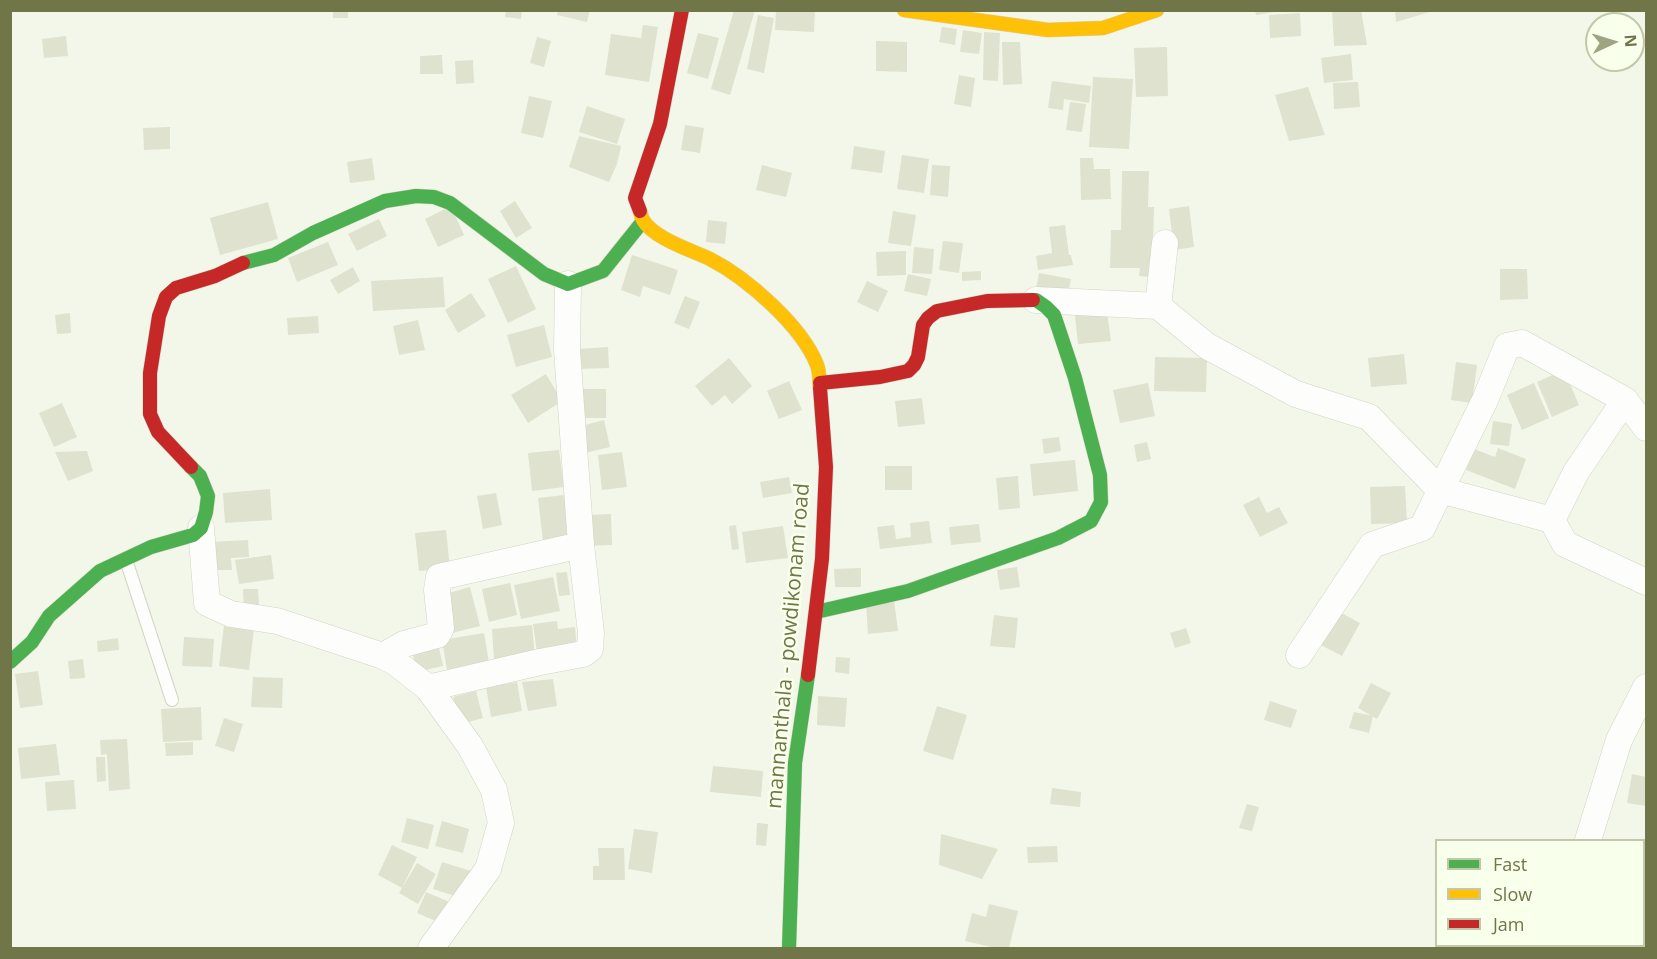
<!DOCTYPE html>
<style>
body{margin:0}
#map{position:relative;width:1657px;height:959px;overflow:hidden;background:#f3f7ea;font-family:"Open Sans",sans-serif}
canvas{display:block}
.frame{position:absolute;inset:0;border:12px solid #717649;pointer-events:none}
.legend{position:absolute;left:1435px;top:839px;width:210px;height:108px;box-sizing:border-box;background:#f8ffeb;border:2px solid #c2c8aa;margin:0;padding:8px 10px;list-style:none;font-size:18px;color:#717649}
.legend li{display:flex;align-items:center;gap:12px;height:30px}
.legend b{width:30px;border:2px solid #c2c8aa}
.north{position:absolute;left:1585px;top:12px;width:60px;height:60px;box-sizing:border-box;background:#f8ffeb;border:2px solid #c2c8aa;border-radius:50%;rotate:86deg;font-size:16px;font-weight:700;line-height:24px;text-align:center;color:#717649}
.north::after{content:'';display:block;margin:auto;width:21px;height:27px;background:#9ea381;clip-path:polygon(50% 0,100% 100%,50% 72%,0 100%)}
</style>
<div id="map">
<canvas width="1657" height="959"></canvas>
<div class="frame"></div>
<ul class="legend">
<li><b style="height:8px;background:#4caf50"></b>Fast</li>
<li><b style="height:8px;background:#ffc107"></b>Slow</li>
<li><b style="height:8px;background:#c62828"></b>Jam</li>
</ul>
<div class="north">N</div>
</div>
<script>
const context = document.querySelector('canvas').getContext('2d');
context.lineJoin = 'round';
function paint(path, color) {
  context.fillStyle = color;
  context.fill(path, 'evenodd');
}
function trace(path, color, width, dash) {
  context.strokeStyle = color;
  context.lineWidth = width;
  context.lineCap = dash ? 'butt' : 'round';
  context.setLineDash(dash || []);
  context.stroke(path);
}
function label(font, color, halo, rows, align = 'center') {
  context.font = font + ' "Open Sans",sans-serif';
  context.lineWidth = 5;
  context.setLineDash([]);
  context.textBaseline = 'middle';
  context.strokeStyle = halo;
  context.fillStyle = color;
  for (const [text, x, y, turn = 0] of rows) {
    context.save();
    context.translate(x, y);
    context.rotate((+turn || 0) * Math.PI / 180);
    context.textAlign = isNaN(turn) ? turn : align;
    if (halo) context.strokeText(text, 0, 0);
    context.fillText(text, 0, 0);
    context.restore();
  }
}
paint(new Path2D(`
 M333,10H348V18H333Z
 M506,10H522L521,19L505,17Z
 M558,10H590L587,22L557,15Z
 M734,10H755L730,95L711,89Z
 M776,10H815L814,32L775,30Z
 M1255,10H1274V12L1256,15Z
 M1332,10H1361L1367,45L1334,46Z
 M1395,10H1433V11L1396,22Z
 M1300,13L1301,36L1270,38L1269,15Z
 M758,15L774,18L764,73L747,69Z
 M643,25L658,27L649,82L605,75L611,34L641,38Z
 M942,27L957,29L955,45L939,42Z
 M963,30L982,33L979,54L960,52Z
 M984,32L1000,33L998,81L983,80Z
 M698,33L719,38L708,79L687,73Z
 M66,36L68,56L44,58L42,39Z
 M537,37L551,41L544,67L530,63Z
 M876,41L907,42V72L876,71Z
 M1002,42H1020L1022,84L1003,85Z
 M1167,47L1168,96L1136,97L1134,48Z
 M1351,54L1353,80L1324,83L1321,58Z
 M442,55L443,74H420V56Z
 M473,60L474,83L456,84L455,61Z
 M959,75L975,78L971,107L954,104Z
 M1093,77L1133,79L1129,149L1089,147Z
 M1052,81L1091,86L1089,103L1064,99L1063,110L1048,108Z
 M1358,82L1360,107L1334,109L1333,83Z
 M1308,87L1325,135L1289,141L1275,95Z
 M529,96L552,101L543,138L521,133Z
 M1070,102L1086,104L1082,132L1066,130Z
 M587,106L625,119L617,144L579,132Z
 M685,125L704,128L700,153L681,150Z
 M170,127V149L144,150L143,128Z
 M579,136L621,146L617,164L609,182L569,167Z
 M854,146L885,151L882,173L851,169Z
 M902,155L929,159L924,193L897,189Z
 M372,158L375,180L350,183L347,162Z
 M1080,158H1093L1094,169H1110L1111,199L1081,200Z
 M762,165L792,173L786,197L756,190Z
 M932,165L950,166L948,197L930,195Z
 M1122,171H1149L1148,207H1154L1152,277L1139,276L1140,268H1110L1111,230H1121Z
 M515,201L532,228L516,238L500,211Z
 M268,202L278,239L220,255L210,218Z
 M451,206L464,235L438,247L425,219Z
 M1189,206L1194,247L1174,250L1169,209Z
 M893,211L916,215L911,246L888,243Z
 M379,219L387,236L357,251L348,234Z
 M708,220L727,222L725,244L706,242Z
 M1065,225L1069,255H1071L1073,265L1038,270L1036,256L1052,253L1049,227Z
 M943,241L963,243L959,273L939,270Z
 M328,242L338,265L297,282L288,258Z
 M914,247L934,249L932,274L912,273Z
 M906,251V275L877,276L876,252Z
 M632,255L678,270L670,295L643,286L640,297L621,290Z
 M516,266L536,309L508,323L488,279Z
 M353,267L360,281L338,294L330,280Z
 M1500,269H1527L1528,299L1500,300Z
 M981,271V280L962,281V272Z
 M1039,273L1071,279L1068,295L1036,289Z
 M908,274L931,279L927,296L904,291Z
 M443,277L445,307L373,311L371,281Z
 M867,281L888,291L878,312L857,302Z
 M471,293L486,316L458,333L445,310Z
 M685,296L700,302L689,329L674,323Z
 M1107,312L1111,341L1078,344L1075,315Z
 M70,313L71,333L57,334L55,315Z
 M318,316L319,333L288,335L287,318Z
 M418,320L425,350L399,355L393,326Z
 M544,325L552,357L516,367L507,335Z
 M608,347L609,368L578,369L577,349Z
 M1404,354L1407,384L1371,387L1368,358Z
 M1155,357L1207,358L1206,392L1154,391Z
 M729,358L752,386L732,404L725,395L712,406L695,386Z
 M1456,362L1477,365L1472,403L1451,400Z
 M1564,370L1579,405L1552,417L1537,382Z
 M546,374L562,401L528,423L511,395Z
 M789,381L802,410L779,419L767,391Z
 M1148,383L1155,416L1120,423L1113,390Z
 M1534,383L1549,418L1522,430L1507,395Z
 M575,389H606V418H575Z
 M922,398L925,424L898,427L895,401Z
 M62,403L77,437L54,447L39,413Z
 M604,420L610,447L581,454L574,428Z
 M1493,421L1512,424L1509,446L1490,444Z
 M1059,437L1061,451L1044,454L1042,439Z
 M1147,442L1151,459L1137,462L1134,445Z
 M1498,448L1526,459L1515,489L1466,470L1474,449L1495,457Z
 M559,450L564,487L532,491L528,453Z
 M87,451L93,471L68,481L55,452Z
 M622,452L627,487L602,490L598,455Z
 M1075,460L1078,491L1033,496L1030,464Z
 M885,466H912V490H885Z
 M1018,476L1020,508L999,510L996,478Z
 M789,477L792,493L763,498L760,482Z
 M1405,486L1407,523L1371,524L1370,487Z
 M270,489L272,520L225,523L223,493Z
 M496,493L502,525L483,529L477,496Z
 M564,495L569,539L543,542L538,498Z
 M1259,497L1267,513L1279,507L1288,523L1260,537L1243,505Z
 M611,514L612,545L588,546L587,515Z
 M929,521L932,543L880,549L877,527L894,525L896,539L911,537L910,523Z
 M979,524L981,542L951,545L949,527Z
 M736,525L739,549L732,550L729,526Z
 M783,526L788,558L746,563L742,532Z
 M446,530L450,568L419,571L415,533Z
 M248,540L249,557L231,558L232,570H212L211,542Z
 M271,555L274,579L239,584L235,560Z
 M1017,567L1020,587L1000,590L997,570Z
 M861,568V587H835L834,569Z
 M567,572L570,595L559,596L556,573Z
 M553,577L560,611L521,619L514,585Z
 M510,583L517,615L489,622L482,589Z
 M470,587L480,626L452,633L442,595Z
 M243,589H258L259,606L244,607Z
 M894,600L898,631L868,634L866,603Z
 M1334,609L1360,623L1342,656L1317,643Z
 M994,615L1018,618L1015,648L990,646Z
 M557,621L558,629L575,627L577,649L537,653L533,624Z
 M224,625L254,629L249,670L219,666Z
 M532,625L535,658L494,661L492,629Z
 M1186,628L1191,643L1175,648L1170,633Z
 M484,633L489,663L447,670L442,640Z
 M184,637L214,639L212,667L182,666Z
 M118,638L119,650L98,652L97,641Z
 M439,648L443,666L416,672L413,654Z
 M836,657L850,658L849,674L835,672Z
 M83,659L85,678L70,679L68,661Z
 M38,671L43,705L20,708L15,674Z
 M253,677L283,678L282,708L251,707Z
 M553,679L557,706L528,711L522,682Z
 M517,682L522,711L491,717L486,687Z
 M1371,683L1391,693L1377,719L1358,708Z
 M476,691L483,718L461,724L453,697Z
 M818,696L847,698L845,727L817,725Z
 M1270,701L1297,710L1291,728L1264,720Z
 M937,706L967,715L953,760L923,751Z
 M201,707L202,740L163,742L161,709Z
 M1354,712L1373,716L1369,733L1349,728Z
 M224,718L243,724L234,752L215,746Z
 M127,739L130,789L109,791L107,754L101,755L100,740Z
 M193,742V755L166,756L165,743Z
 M56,744L60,775L21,779L18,748Z
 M96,757H105L106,781L97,782Z
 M713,766L763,771L761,797L710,792Z
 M1632,774L1646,777V806L1627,803Z
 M74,780L76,809L47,811L45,782Z
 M1052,788L1081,792L1080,807L1050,804Z
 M1247,804L1259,807L1252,831L1239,828Z
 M407,818L434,825L428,849L401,842Z
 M442,821L469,829L463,853L435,846Z
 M757,823L768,824L766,846L756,845Z
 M634,829L658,832L652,873L628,869Z
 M941,834L998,849L982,879L939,865Z
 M392,845L417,857L402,888L378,875Z
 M1057,846L1058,862L1028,863L1027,847Z
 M598,848H624L625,880H593V866H599Z
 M442,862L471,871L462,898L433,889Z
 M417,863L436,874L418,904L399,893Z
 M426,892L454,904L445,925L417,913Z
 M989,904L1018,911L1009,948H996L965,941L972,913L986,917Z`), '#dee2ce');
const lane = new Path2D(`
 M126,560L172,700`);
const street = new Path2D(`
 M1036,300L1158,306L1207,346L1296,394L1369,417L1440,490L1552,520
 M1158,306L1165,243
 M1625,400L1576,472L1552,520L1565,544L1646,582
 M201,528L207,603L231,614L277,621L383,656L395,662L428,688L470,746L494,790L501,823L488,869L431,948
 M1299,655L1372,545L1422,528L1485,400L1507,346L1522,343L1625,400L1646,428
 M383,656L404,644L437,635L441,628L437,590L439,577L581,545
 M428,688L540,662L583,654L590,649L591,633L581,545L567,350L568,284
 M1588,840L1619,740L1646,687
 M1577,946L1578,948`);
const fast = new Path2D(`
 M243,263L274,255L313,233L385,201L416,196L434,197L450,203L544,274L568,284L603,271L643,221
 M816,612L908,591L1058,538L1091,521L1101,502L1100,475L1075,378L1054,315L1046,307L1036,300H1033
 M10,662L32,642L49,616L100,571L151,547L193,535L201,528L206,512L208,496L200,476L191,467
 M789,948L795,763L808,675`);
const slow = new Path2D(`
 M904,10L1048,30L1103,28L1157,10
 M640,211C641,214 641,217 643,220C653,238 691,250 710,259C747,278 802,326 817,365C820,372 819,380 820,388`);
const jam = new Path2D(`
 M640,211L635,198L660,124L682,10
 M820,383L880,377L908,371L914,365L918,357L923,325L928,318L937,311L987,301L1033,300
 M191,467L158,432L150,414V373L159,316L166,297L176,288L215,276L243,263
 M808,675L822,559L826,467L820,388`);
trace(lane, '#d1d4c2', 14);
trace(street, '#d1d4c2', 27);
trace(fast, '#d2d6c3', 15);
trace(slow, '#d2d6c3', 15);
trace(jam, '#d2d6c3', 15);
trace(lane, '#fdfefc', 12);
trace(street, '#fdfefc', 26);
trace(fast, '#4caf50', 14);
trace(slow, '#ffc107', 14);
trace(jam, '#c62828', 14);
label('21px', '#717649', '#f8ffeb', [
 ["mannanthala - powdikonam road",789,646,-85]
]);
</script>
